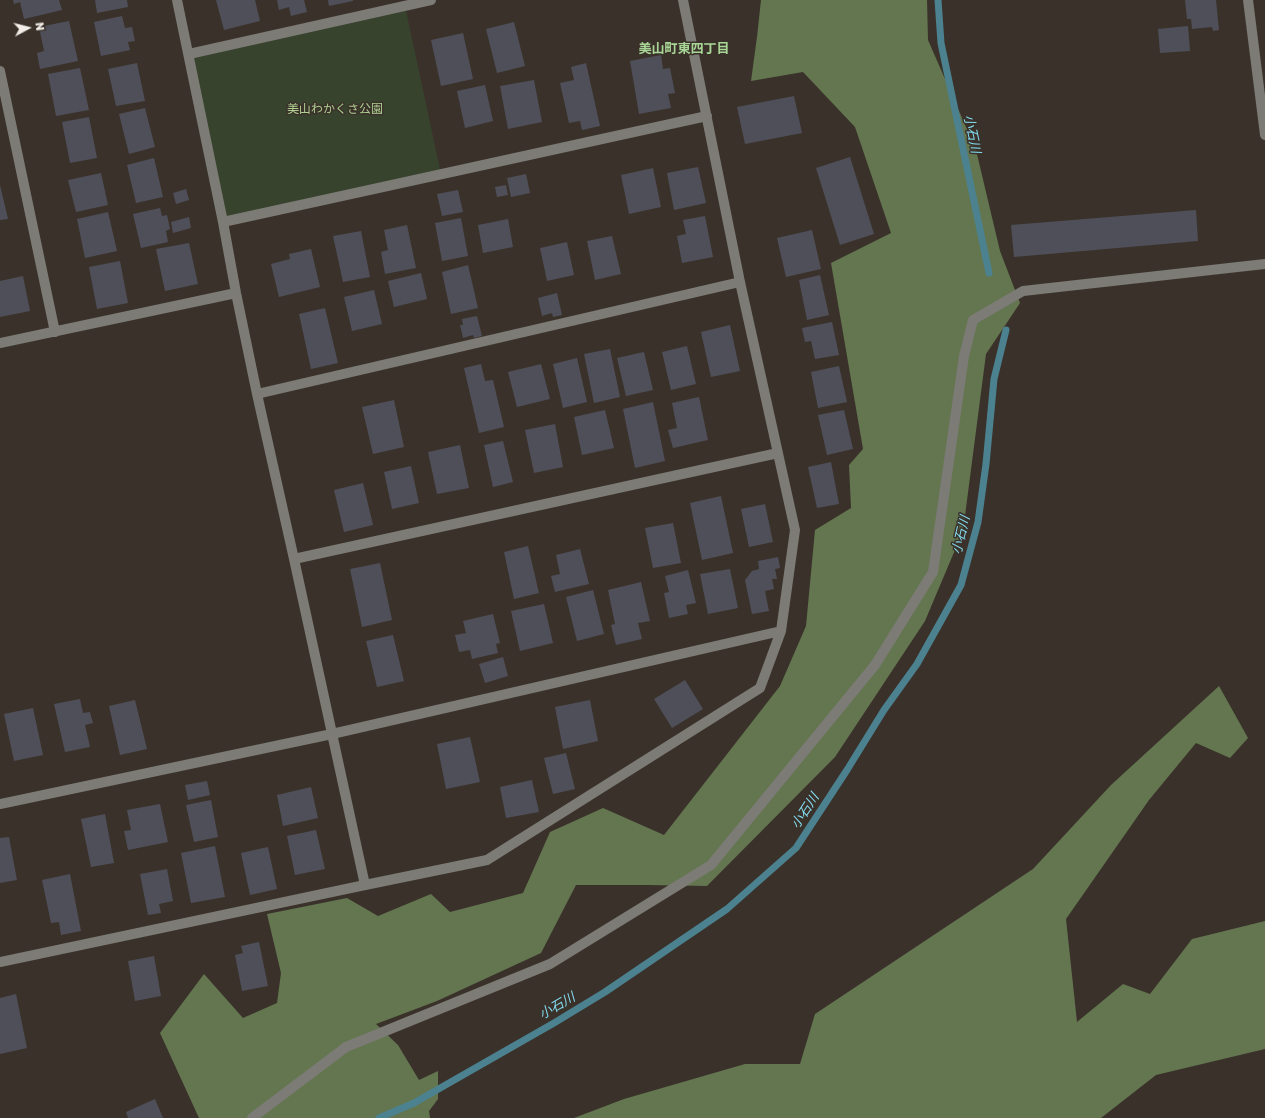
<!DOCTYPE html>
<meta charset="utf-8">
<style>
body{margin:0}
#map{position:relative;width:1265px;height:1118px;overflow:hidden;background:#3a322a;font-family:"Golos Text",sans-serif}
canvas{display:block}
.north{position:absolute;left:8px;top:8px;width:40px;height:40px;-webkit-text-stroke:3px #3a322a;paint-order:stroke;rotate:83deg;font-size:11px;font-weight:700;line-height:16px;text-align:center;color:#f1ece7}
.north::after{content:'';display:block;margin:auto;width:14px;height:18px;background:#f1ece7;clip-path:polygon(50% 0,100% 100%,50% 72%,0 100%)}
</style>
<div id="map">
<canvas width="1265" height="1118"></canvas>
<div class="north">N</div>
</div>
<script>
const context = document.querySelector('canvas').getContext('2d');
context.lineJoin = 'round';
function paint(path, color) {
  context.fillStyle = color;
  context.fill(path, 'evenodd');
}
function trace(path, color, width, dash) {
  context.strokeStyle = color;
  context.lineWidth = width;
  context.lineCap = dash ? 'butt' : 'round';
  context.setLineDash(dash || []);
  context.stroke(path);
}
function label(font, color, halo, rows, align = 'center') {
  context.font = font + ' "Golos Text","Noto Sans JP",sans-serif';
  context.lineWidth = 3;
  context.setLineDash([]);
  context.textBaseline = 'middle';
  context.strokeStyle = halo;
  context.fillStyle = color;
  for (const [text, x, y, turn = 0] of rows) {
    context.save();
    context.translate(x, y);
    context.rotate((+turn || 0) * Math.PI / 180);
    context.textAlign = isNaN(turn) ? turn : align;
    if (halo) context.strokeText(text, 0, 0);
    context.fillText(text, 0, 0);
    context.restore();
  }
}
paint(new Path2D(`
 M405,6L441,174L223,222L189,54Z`), '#38432e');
paint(new Path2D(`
 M761,0H927L928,40L976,150L1000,251L1020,303L986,354L963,531L925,621L835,757L707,886L648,885H576L541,953L437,1001L376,1024L398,1045L419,1080L438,1071V1099L429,1111L430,1118H199L160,1033L204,974L243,1018L277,1003L281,973L267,914L347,898L378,916L431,894L450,912L523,893L550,832L603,808L664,835L780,686L806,626L815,530L851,508L849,465L863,449L831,263L891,233L855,127L803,72L751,81L757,37Z
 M1219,686L1248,738L1230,758L1196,743L1149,800L1066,919L1077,1022L1123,984L1150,994L1192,939L1265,921V1049L1156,1075L1101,1118H574L624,1099L745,1064H800L815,1014L1033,869L1111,785Z`), '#637650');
trace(new Path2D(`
 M938,0L941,43L989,273
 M379,1118L414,1103L554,1023L605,992L727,909L796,848L847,770L884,710L917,664L961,585L978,522L986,464L994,379L1006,330`), '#4c8290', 7);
paint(new Path2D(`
 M13,0H59L62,10L24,19L20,2L14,4Z
 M95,0H127L128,7L97,13Z
 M216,0H255L260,21L224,30Z
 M277,0H304L307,12L291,16L289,7L279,10Z
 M328,0H353V1L329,6Z
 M1185,0H1216L1219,30L1213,31L1212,27L1192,29L1191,19H1187Z
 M122,16L125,28L132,27L135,41L128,42L130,50L101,56L94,22Z
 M69,21L78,61L40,69L37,53L44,51L39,27Z
 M514,22L525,66L497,73L486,29Z
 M1188,26L1190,51L1160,53L1158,29Z
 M463,33L473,79L441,86L431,40Z
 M661,55L663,69L670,68L675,93L668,94L671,108L639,114L630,61Z
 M137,63L145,101L116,106L108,69Z
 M586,63L600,126L582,130L580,121L569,123L560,83L574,80L571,67Z
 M80,68L89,110L56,116L48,74Z
 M534,80L542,122L508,129L500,86Z
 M485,85L493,121L465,128L457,91Z
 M794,96L802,133L745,144L737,107Z
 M145,108L155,147L129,154L119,114Z
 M89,117L97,158L70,163L62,122Z
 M850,157L874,234L840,245L816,168Z
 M154,158L163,197L136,203L127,165Z
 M698,167L706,203L674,210L667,173Z
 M653,168L661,207L629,214L621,175Z
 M101,173L108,205L76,212L68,180Z
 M526,174L530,193L511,197L507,178Z
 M0,185L8,219L0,220Z
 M506,185L508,195L497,197L495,187Z
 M186,189L189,200L176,204L173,193Z
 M458,190L463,212L442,216L437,194Z
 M160,208L162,216L167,215L170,229L166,231L168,242L141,248L133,214Z
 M1196,210L1198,241L1014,257L1011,225Z
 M108,212L117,251L85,258L77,219Z
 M705,216L713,257L682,263L677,236L686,234L683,220Z
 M189,217L191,228L173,233L171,222Z
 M461,218L468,256L442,261L435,223Z
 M508,219L513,247L483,253L478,225Z
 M407,225L416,268L385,274L381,252L388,250L384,230Z
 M812,230L821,269L786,277L777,238Z
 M361,231L370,277L343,282L333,236Z
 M612,236L621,274L595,280L587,241Z
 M567,242L574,275L547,281L540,248Z
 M189,243L198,284L165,291L156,249Z
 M311,249L320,287L279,297L271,264L290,259L289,254Z
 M120,261L128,303L97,309L89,267Z
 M468,265L478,308L451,314L442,272Z
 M421,273L427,299L394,307L388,281Z
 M820,275L829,315L807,320L799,280Z
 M23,276L30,311L0,317V281Z
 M374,290L382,324L352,331L344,297Z
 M557,293L562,315L553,317L552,313L542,316L538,298Z
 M325,308L338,363L311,369L299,314Z
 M477,316L482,336L474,338L473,335L463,338L460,325H463L462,319Z
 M832,322L839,355L815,359L811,341L805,342L802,328Z
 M730,325L740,371L711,377L701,332Z
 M687,346L696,384L671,390L662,352Z
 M610,349L620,397L594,403L584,354Z
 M644,352L653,390L626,396L617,358Z
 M577,358L587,402L563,408L553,364Z
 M481,364L485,381L493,380L504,427L479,433L464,368Z
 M541,364L550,399L517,407L508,372Z
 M839,366L847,402L818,408L811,372Z
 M699,397L708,440L673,448L668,430L677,428L672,403Z
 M394,400L404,447L373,454L362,407Z
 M653,402L665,461L635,468L623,409Z
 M605,410L614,448L582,455L574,417Z
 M844,410L853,449L827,455L818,415Z
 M555,424L563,467L534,473L525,430Z
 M503,441L513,482L493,487L484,445Z
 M460,445L469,488L437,494L428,452Z
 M831,462L839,504L817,508L808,467Z
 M411,466L419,503L392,509L384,472Z
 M363,483L373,525L344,532L334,490Z
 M721,496L733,553L702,560L690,503Z
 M765,504L773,542L749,547L741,509Z
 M673,523L681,563L653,568L645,528Z
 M528,546L539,593L514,599L504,552Z
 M580,549L589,584L555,592L551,576L560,574L556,555Z
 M778,557L780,568L775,569L777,579H772L774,589L765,591L769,611L752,614L745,580L752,571L759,569L758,561Z
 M380,563L392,620L362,627L350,569Z
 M730,569L738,608L708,614L700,574Z
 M688,570L696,603L686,605L688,614L669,618L664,593L669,592L665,576Z
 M641,582L650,621L638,623L642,639L616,645L611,625L615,624L608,590Z
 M593,590L604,634L577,641L566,597Z
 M544,604L553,643L520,651L511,611Z
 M493,614L500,643L496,644L498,653L472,659L470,650L459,652L455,635L466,633L463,621Z
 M393,635L404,681L377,687L366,641Z
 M503,657L508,676L485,683L479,664Z
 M685,680L703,709L672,728L654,699Z
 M80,699L83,713L90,712L93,723L85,725L90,747L65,752L54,704Z
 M135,700L147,749L120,755L109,706Z
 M590,700L598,741L563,749L555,707Z
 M33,708L43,755L14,761L4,714Z
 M470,737L480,782L446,789L437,744Z
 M566,753L575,789L553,794L544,758Z
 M532,780L539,812L506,818L500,787Z
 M207,781L210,795L188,800L185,785Z
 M311,787L318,818L283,826L277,795Z
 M211,800L218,837L194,842L186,805Z
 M160,804L168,842L128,850L124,831L131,830L127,810Z
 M105,814L114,863L91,867L81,819Z
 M316,830L325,869L295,875L287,836Z
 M9,837L17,880L0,883V838Z
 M215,846L225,897L191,903L181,853Z
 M268,847L277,889L250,895L241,853Z
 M167,869L173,901L159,904L161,913L148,915L140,874Z
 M70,874L81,931L61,935L59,922L51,923L42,880Z
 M259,942L268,986L242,991L235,955L243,953L241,946Z
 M154,956L161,996L135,1001L128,961Z
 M16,994L27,1048L0,1054V998Z
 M155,1099L163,1118H128L126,1112Z`), '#4f4f5a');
trace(new Path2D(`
 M177,0L223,222L236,293L257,394L294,559L365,885
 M1248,0L1265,135
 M189,54L431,0
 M0,71L55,332
 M223,222L707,116
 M0,343L236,293
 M257,394L740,282
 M294,559L778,453
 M0,804L332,734L781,631
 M0,962L365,885L487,860L760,688L781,631L795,530L740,282L683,0
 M252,1118L346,1047L550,964L711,865L875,665L933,572L964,356L973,320L1023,291L1265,264`), '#7c7b75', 10);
label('12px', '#afcf91', '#3a322a', [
 ["美山わかくさ公園",335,109]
]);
label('bold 13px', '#a9d696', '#3a322a', [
 ["美山町東四丁目",684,49]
]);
label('italic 13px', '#84ddf3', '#3a322a', [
 ["小石川",972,134,78],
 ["小石川",961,535,-77],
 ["小石川",805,811,-57],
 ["小石川",557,1006,-30]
]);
</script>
